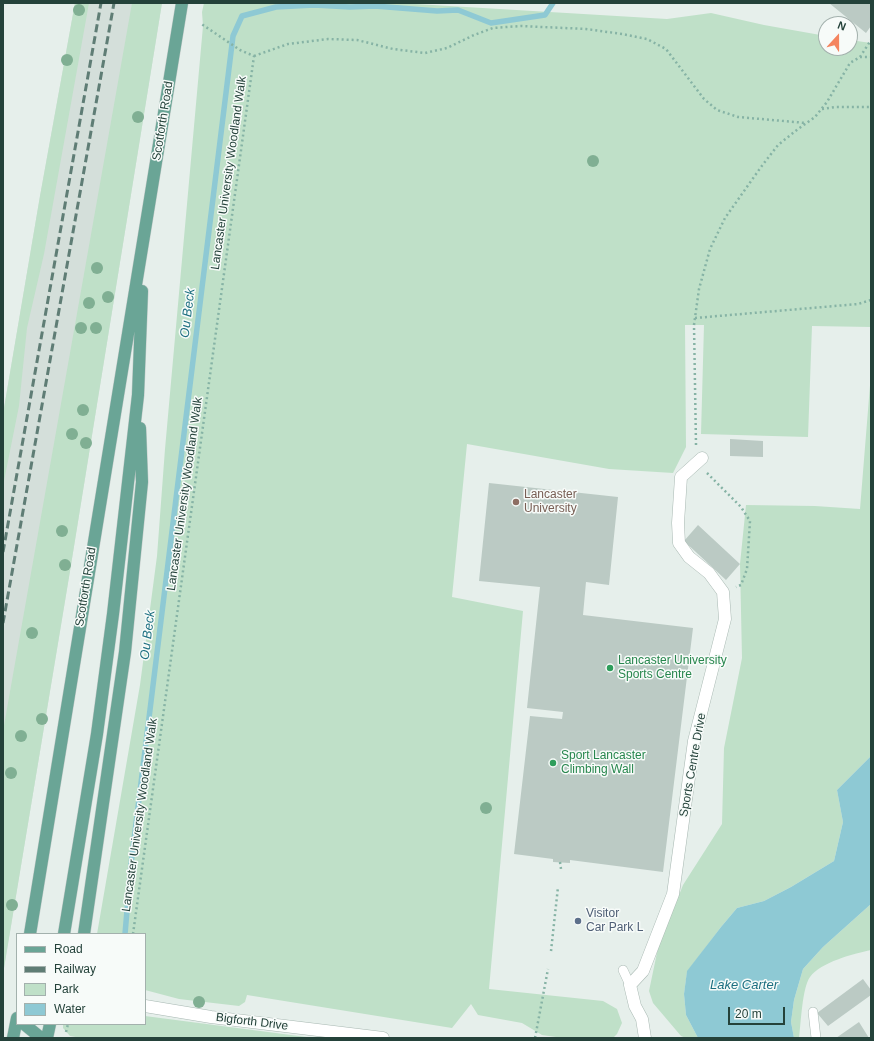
<!DOCTYPE html>
<style>
body{margin:0}
#map{position:relative;width:874px;height:1041px;overflow:hidden;background:#e6efeb;font-family:Helvetica,sans-serif}
canvas{display:block}
.frame{position:absolute;inset:0;border:4px solid #24423a;pointer-events:none}
.legend{position:absolute;left:16px;top:933px;width:130px;height:92px;box-sizing:border-box;background:#f7fbf9;border:1px solid #a3b1ad;margin:0;padding:5px 7px;list-style:none;font-size:12px;color:#24423a}
.legend li{display:flex;align-items:center;gap:8px;height:20px}
.legend b{width:20px;border:1px solid #a3b1ad}
.north{position:absolute;left:818px;top:16px;width:40px;height:40px;box-sizing:border-box;background:#f7fbf9;border:1px solid #a3b1ad;border-radius:50%;rotate:21deg;font-size:11px;font-weight:700;line-height:16px;text-align:center;color:#24423a}
.north::after{content:'';display:block;margin:auto;width:14px;height:18px;background:#f4845f;clip-path:polygon(50% 0,100% 100%,50% 72%,0 100%)}
.scale{position:absolute;left:728px;top:1007px;width:57px;height:18px;box-sizing:border-box;border:2px solid #24423a;border-top:0;padding-left:5px;font-size:12px;line-height:14px;white-space:nowrap;color:#24423a;-webkit-text-stroke:3px #f7fbf9;paint-order:stroke}
</style>
<div id="map">
<canvas width="874" height="1041"></canvas>
<div class="frame"></div>
<ul class="legend">
<li><b style="height:5px;background:#6aa596"></b>Road</li>
<li><b style="height:5px;background:#5f7d75"></b>Railway</li>
<li><b style="height:11px;background:#bfe0c8"></b>Park</li>
<li><b style="height:11px;background:#8ec9d4"></b>Water</li>
</ul>
<div class="north">N</div>
<div class="scale">20 m</div>
</div>
<script>
const context = document.querySelector('canvas').getContext('2d');
context.lineJoin = 'round';
function paint(path, color) {
  context.fillStyle = color;
  context.fill(path, 'evenodd');
}
function trace(path, color, width, dash) {
  context.strokeStyle = color;
  context.lineWidth = width;
  context.lineCap = dash ? 'butt' : 'round';
  context.setLineDash(dash || []);
  context.stroke(path);
}
function label(font, color, halo, rows, align = 'center') {
  context.font = font + ' Helvetica,sans-serif';
  context.lineWidth = 3;
  context.setLineDash([]);
  context.textBaseline = 'middle';
  context.strokeStyle = halo;
  context.fillStyle = color;
  for (const [text, x, y, turn = 0] of rows) {
    context.save();
    context.translate(x, y);
    context.rotate((+turn || 0) * Math.PI / 180);
    context.textAlign = isNaN(turn) ? turn : align;
    if (halo) context.strokeText(text, 0, 0);
    context.fillText(text, 0, 0);
    context.restore();
  }
}
paint(new Path2D(`
 M75,3H162L70,571L3,974V414L40,196Z`), '#d4dfda');
paint(new Path2D(`
 M75,3H89L44,254L27,328L19,406L3,486V414L40,196Z
 M132,3H162L70,571L3,974V731Z
 M204,3H399L667,19L711,13L764,25L826,36V48H850V40L871,43V327L812,326L808,437L701,434L704,325H685L686,447L673,473L609,469L467,444L452,597L523,611L489,989L603,1001L617,1009L622,1023L617,1034L613,1038H563L542,1035L522,1023L478,1015L471,1004L452,1028L247,995L245,1002L239,1006L179,999L145,990V934H97L140,685L157,556L165,449L203,26L202,12Z
 M871,373V756L837,790L843,822L834,861L791,887L764,901L737,908L721,927L687,972L684,994L686,1015L698,1038H686L681,1036L653,1003L649,991L658,948L683,885L722,824L724,748L742,658L740,564L746,505L815,506L860,509Z
 M871,904V950C853,954 821,962 810,977C802,988 801,1024 799,1038H794L791,1022L794,1000L803,969L823,947Z
 M145,1016L168,1019L314,1038H81L70,1036L63,1028V1024H145Z`), '#bfe0c8');
paint(new Path2D(`
 M871,756V904L823,947L803,969L794,1000L791,1022L794,1038H698L686,1015L684,994L687,971L721,927L737,908L764,901L791,887L834,861L843,822L837,790Z`), '#8ec9d4');
trace(new Path2D(`
 M125,934L131,864L233,36L242,16L276,7L314,5L350,7L375,6L437,11L458,10L491,23L545,15L553,3`), '#8ec9d4', 5.5);
paint(new Path2D(`
 M829,3H871V26L866,33Z
 M730,439L763,441V457L730,456Z
 M489,483L618,497L609,585L586,582L583,615L693,628L663,872L570,860V863L553,862V859L514,854L530,716L562,719L563,712L527,708L540,587L479,581Z
 M698,525L740,564L726,580L684,541Z
 M863,979L871,990V995L828,1026L817,1013Z
 M859,1022L869,1038H836Z`), '#bbcac4');
const lane = new Path2D(`
 M623,970L630,985
 M813,1012L816,1038`);
const street = new Path2D(`
 M145,1006L211,1017L383,1038
 M645,1038L642,1019L635,1006L630,985L643,971L673,894L694,741L725,619L723,592L709,573L689,557L679,543L678,523L681,477L702,458`);
const primary = new Path2D(`
 M30,934L182,3
 M64,934L97,734L113,614L138,395L142,291
 M84,934L125,652L142,482L140,428
 M24,1024L41,1038
 M13,1038L17,1018
 M47,1038L50,1024`);
trace(lane, '#a8b8b2', 10);
trace(street, '#a8b8b2', 13);
trace(primary, '#c2cac8', 13);
trace(new Path2D(`
 M254,56L288,44L328,39L357,40L393,49L425,53L447,48L474,35L493,28L521,26L586,29L622,34L647,39L666,49L704,99L717,110L738,117L806,123
 M860,57L871,40
 M822,109L835,107H871
 M695,318L858,304L871,300
 M696,445L694,325L699,289L710,249L725,218L761,167L778,145L798,129L815,117L827,102L850,63L860,57H871
 M707,473L741,507L750,521L747,569L741,585L736,587
 M560,862L561,869
 M133,934L254,56L240,50L200,23
 M551,951L558,887
 M66,1032L68,1024
 M535,1038L548,969`), '#86b3a5', 2.5, [2, 3]);
trace(lane, '#fff', 9);
trace(street, '#fff', 12);
trace(primary, '#6aa596', 12);
trace(new Path2D(`
 M3,552L101,3
 M3,623L114,3`), '#5f7d75', 3, [8, 4]);
context.fillStyle = '#80af93';
for (const [x, y] of [
 [79,10],
 [67,60],
 [138,117],
 [593,161],
 [97,268],
 [108,297],
 [89,303],
 [81,328],
 [96,328],
 [83,410],
 [72,434],
 [86,443],
 [62,531],
 [65,565],
 [32,633],
 [42,719],
 [21,736],
 [11,773],
 [486,808],
 [12,905],
 [199,1002]
]) {
  context.beginPath();
  context.arc(x, y, 6, 0, 2 * Math.PI);
  context.fill();
}
for (const [x, y, r, color] of [
 [516,502,4,"#8d6e63"],
 [610,668,4,"#2e9e5b"],
 [553,763,4,"#2e9e5b"],
 [578,921,4,"#5c6f8a"]
]) {
  const dot = new Path2D();
  dot.arc(x, y, r, 0, 2 * Math.PI);
  context.fillStyle = color;
  context.fill(dot);
  trace(dot, '#f7fbf9', 1.5);
}
label('12px', '#24423a', '#f7fbf9', [
 ["Scotforth Road",163,121,-81],
 ["Lancaster University Woodland Walk",229,173,-82],
 ["Lancaster University Woodland Walk",185,494,-82],
 ["Scotforth Road",86,587,-81],
 ["Sports Centre Drive",693,765,-80],
 ["Lancaster University Woodland Walk",140,815,-82],
 ["Bigforth Drive",252,1022,7]
]);
label('12px', '#785e54', '#f7fbf9', [
 ["Lancaster",524,495],
 ["University",524,509]
], 'left');
label('12px', '#27864d', '#f7fbf9', [
 ["Lancaster University",618,661],
 ["Sports Centre",618,675],
 ["Sport Lancaster",561,756],
 ["Climbing Wall",561,770]
], 'left');
label('12px', '#4e5e75', '#f7fbf9', [
 ["Visitor",586,914],
 ["Car Park L",586,928]
], 'left');
label('italic 13px', '#1c6f80', '#f7fbf9', [
 ["Ou Beck",188,313,-83],
 ["Ou Beck",148,635,-83],
 ["Lake Carter",744,985]
]);
</script>
